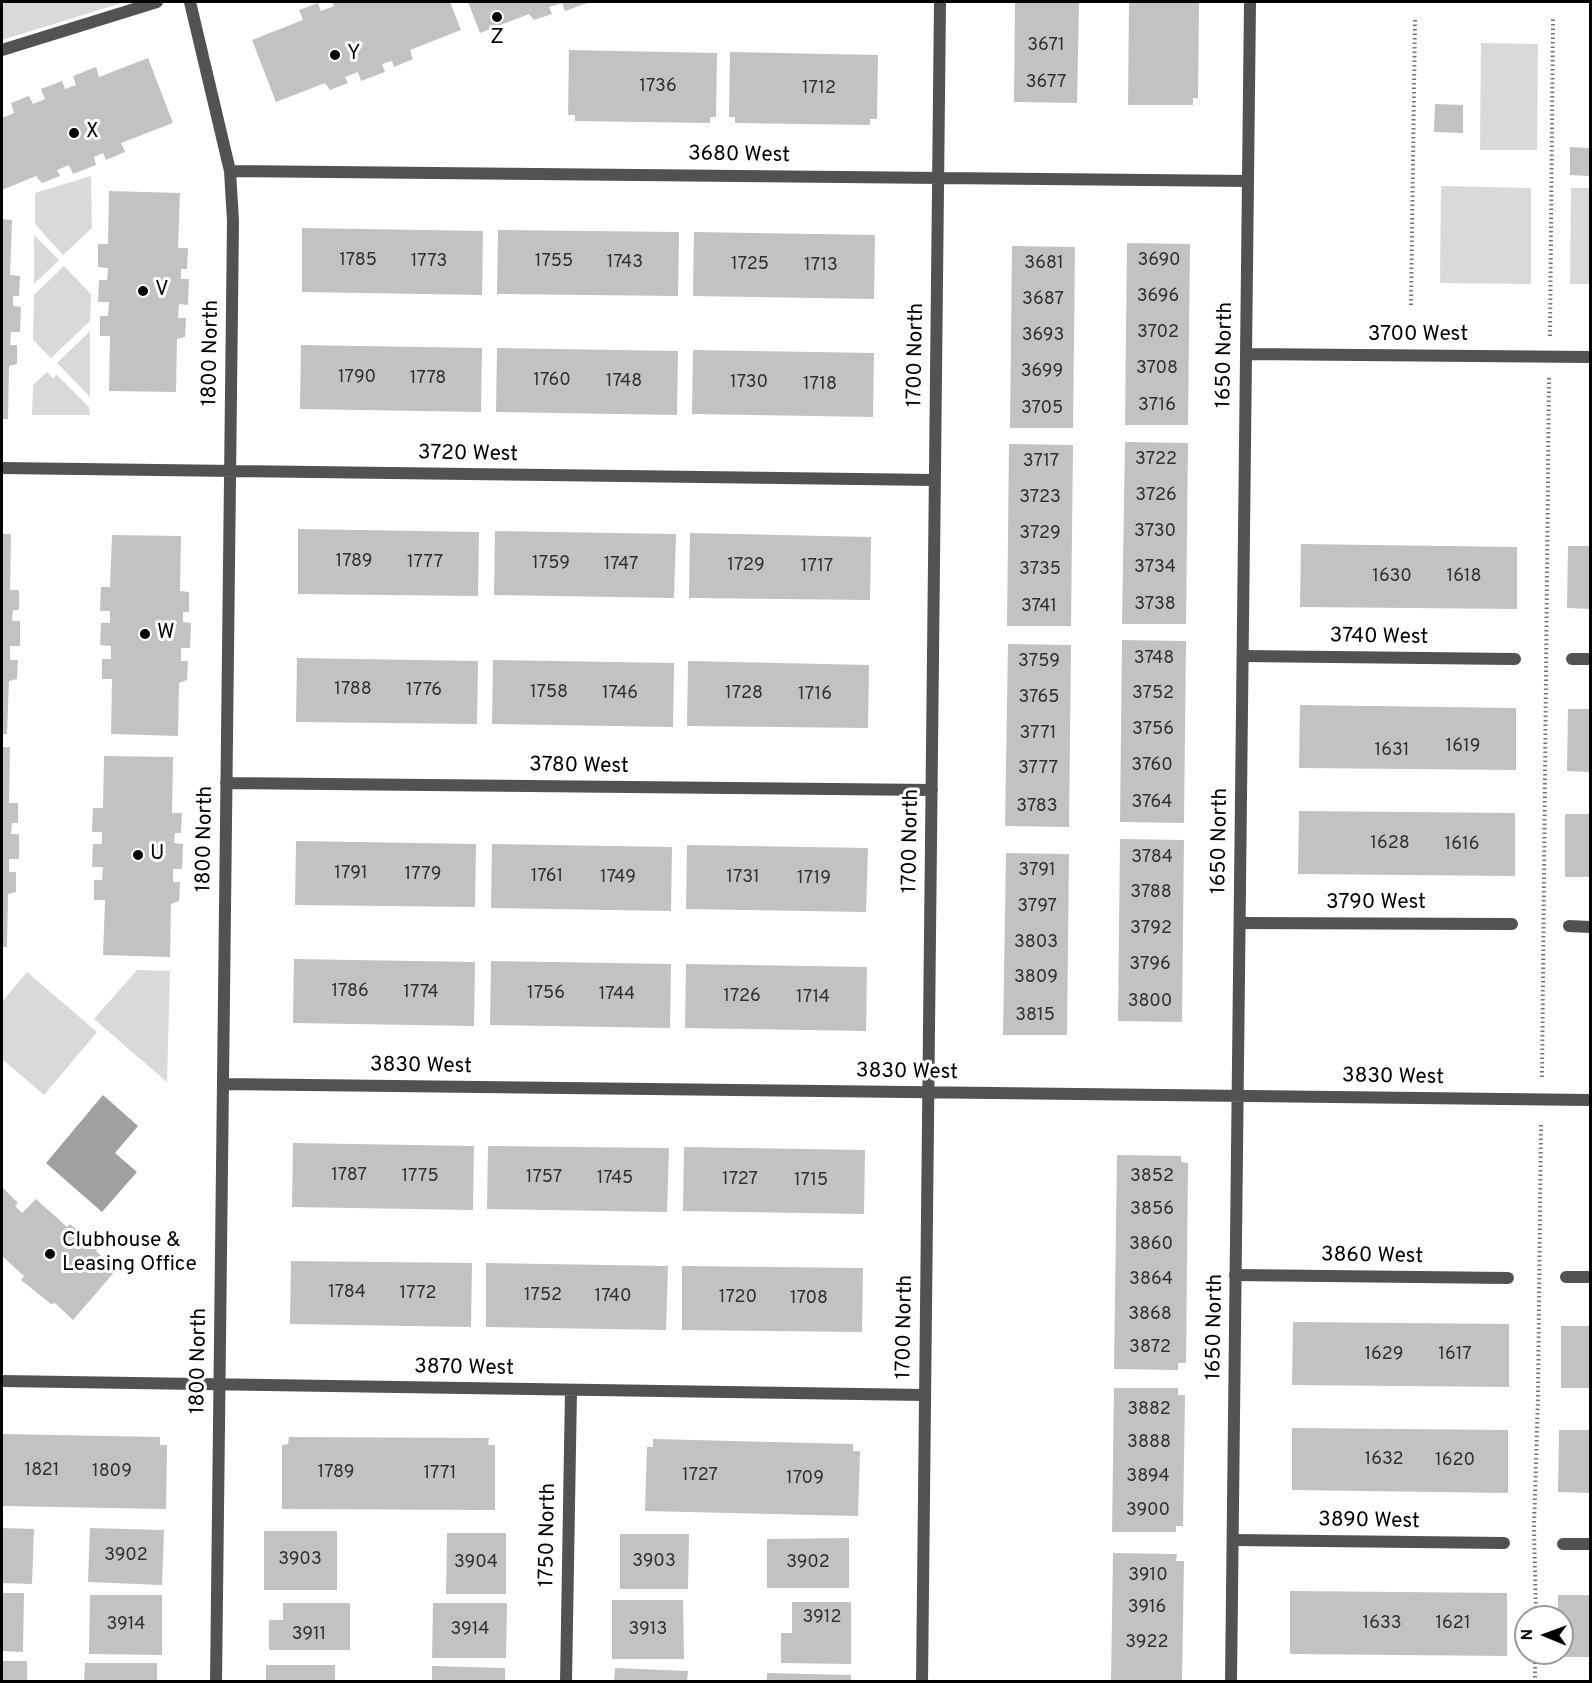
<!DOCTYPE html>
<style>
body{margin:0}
#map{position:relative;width:1592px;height:1683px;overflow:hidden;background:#fff;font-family:Overpass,sans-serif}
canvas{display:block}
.frame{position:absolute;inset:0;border:3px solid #000;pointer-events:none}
.north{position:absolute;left:1514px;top:1605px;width:60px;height:60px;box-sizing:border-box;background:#fff;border:2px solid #999;border-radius:50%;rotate:271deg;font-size:16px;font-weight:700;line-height:24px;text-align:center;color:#000}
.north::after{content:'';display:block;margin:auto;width:21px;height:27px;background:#000;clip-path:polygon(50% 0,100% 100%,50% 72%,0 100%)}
</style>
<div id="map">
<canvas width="1592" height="1683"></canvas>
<div class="frame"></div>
<div class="north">N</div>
</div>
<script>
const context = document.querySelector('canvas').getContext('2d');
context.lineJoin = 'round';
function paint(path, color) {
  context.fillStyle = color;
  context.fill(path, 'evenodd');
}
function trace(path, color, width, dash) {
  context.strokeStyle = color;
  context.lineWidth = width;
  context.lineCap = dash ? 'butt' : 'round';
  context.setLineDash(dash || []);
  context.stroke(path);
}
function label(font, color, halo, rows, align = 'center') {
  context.font = font + ' Overpass,sans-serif';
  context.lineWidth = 6;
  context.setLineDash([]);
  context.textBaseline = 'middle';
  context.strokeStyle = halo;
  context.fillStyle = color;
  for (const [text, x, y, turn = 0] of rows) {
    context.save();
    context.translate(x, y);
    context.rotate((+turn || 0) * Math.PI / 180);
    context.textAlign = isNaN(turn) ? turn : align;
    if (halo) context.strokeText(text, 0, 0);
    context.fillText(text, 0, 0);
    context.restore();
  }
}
paint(new Path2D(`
 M2,2H125L2,40Z
 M1481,43L1538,44L1537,150H1480Z
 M91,176L92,228L63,255L35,224V193Z
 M1441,186L1531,188V284L1440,283Z
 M1571,188H1590V284H1570Z
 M34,235L59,260L34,284Z
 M64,266L91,294L90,321L51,358L33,340L34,295Z
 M90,331V397L57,363Z
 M47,372L53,378L57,375L89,407L90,415H32L33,385Z
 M137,970L170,971L167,1082L94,1019Z
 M27,972L97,1032L44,1095L2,1059V1002Z`), '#d9d9d9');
paint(new Path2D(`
 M103,1095L138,1126L115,1153L137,1172L102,1212L46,1163Z`), '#a0a0a0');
paint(new Path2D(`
 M332,2H450L461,30L410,50L413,59L394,67L392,61L382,64L385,72L361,81L358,72L345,77L348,83L330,90L325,83L276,102L252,40L303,20L299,10L318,3L321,11L334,6Z
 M468,2H590L565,11L562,3L549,7L552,14L534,20L529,14L480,33Z
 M1015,2H1079L1077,103L1014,102Z
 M1129,2H1199L1198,98H1193V105H1128Z
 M569,50L717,53L716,117H710V123L575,121V115H568Z
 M730,52L878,55L877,119H870V125L735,123V117H729Z
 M148,58L173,123L121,143L125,152L106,160L103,153L94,157L96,165L73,174L69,165L57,170L60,176L42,183L36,176L2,190V118L14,113L11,103L29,96L33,104L45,99L41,89L62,81L65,89L76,85L73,76L96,67L99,77Z
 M1435,104L1463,105V133L1434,132Z
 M1570,147L1590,148V176L1570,175Z
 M109,191L180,193L178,248H188L187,269H181V279H189L188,305L179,304L178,318H186L185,337L177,339L176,392L109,391L110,336H100V316H108L109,302H98L99,280H107L108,268L98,267V244H108Z
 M2,219L12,220L10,275L20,276L19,296H13V306L21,307L20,332H11L10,345H17V364L9,366L8,419H2Z
 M302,228L483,231L482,295L302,292Z
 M498,230L679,232L678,296L497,294Z
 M694,232L875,235L874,299L693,296Z
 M1127,243L1190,244L1188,425H1125Z
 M1012,246L1075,247L1073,428H1010Z
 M301,345L482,348L481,412L300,409Z
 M497,348L678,351L677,415L496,412Z
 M693,350L874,353L873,417L692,414Z
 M1125,442L1188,443L1186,624H1122Z
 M1009,444L1073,445L1071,626H1007Z
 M298,529L479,532L478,596L298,594Z
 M495,531L676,534L674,598L494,595Z
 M690,533L871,537L870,600L689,598Z
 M2,534H11L10,590H19V610H13L12,621H20V646H10V660H18L17,679L9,681L7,734H2Z
 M112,535L181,536L180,591L189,592V612H183V622L191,623L190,648H181V661H188L187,680L179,683L178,736L111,734L112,679H102V659H111V646L100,645L101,623H110V611H100L101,587H110Z
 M1301,544L1517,547V609L1300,607Z
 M1568,546H1590V609L1567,608Z
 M1122,640L1186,641L1184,823L1120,822Z
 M1008,644L1071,645L1069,827L1005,826Z
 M297,658L478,661L477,724L296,722Z
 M493,660L674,663L673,727L492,724Z
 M688,661L869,665L868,728L687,726Z
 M1300,705L1516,708V770L1299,768Z
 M1568,709H1590V772L1567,771Z
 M2,747H10L9,803H18V823H12L11,834H19V859H9V872H16V892L8,894L7,947H2Z
 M104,756L173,757L172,813H182L181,833H175L174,843L183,844L182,869H173V882H180L179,901L171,904L170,957L103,955L105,900H94V880H102L103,867H92L93,844H102V832H92L93,808H103Z
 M1299,811L1515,813V876L1298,874Z
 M1565,814H1590V877H1565Z
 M1120,839L1184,840L1182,1022L1118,1021Z
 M296,841L476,844L475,907L295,905Z
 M492,844L672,847L671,911L491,908Z
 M687,845L868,848L866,912L686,909Z
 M1006,853L1069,854L1067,1035H1003Z
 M294,959L475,962L474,1026L293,1023Z
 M491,961L671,964L670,1028L490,1025Z
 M686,964L867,967L866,1031L685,1028Z
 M293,1143L474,1146L473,1210L292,1207Z
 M488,1146L669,1148L667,1212L487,1209Z
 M684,1147L865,1150L864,1214L683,1211Z
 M1117,1155L1181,1156V1162L1188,1163L1186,1363H1178V1370L1114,1369Z
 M2,1187L18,1203L15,1206L22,1213L36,1199L67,1227L70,1224L99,1248L96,1251L116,1270L73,1320L55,1303L51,1304L21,1280L24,1276L2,1256V1236L3,1233L2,1232Z
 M291,1261L472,1263L471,1327L290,1324Z
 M486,1263L668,1266L666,1330L486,1327Z
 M682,1266L863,1268L862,1332L682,1330Z
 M1293,1322L1509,1324V1387L1292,1385Z
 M1561,1326H1590V1388H1561Z
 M1114,1388H1178V1395H1185L1183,1526H1176V1532H1112Z
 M1292,1428L1508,1430V1493L1292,1490Z
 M1559,1430H1590V1493L1558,1492Z
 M2,1434L160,1437V1445H167L166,1509L2,1506Z
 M289,1437L489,1438L488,1445H495V1510L282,1509V1445L288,1444Z
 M653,1439L853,1444V1451H860L858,1516L645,1511L647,1447H653Z
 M2,1528L34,1529L32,1584L2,1583Z
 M90,1528L164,1530L162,1585L88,1582Z
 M264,1531H337V1590H264Z
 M447,1533H506V1594H446Z
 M620,1534H689L688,1589H620Z
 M849,1538V1588H767V1539Z
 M1113,1553L1177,1554L1176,1561H1184L1182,1682H1111Z
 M1290,1591L1507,1593V1656L1290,1654Z
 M2,1593H24L23,1652L2,1651Z
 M90,1595H162V1655L89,1654Z
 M1558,1595H1590V1657H1558V1653H1562V1617H1558Z
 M612,1600H683L684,1659H612Z
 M792,1602H851V1664L781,1663V1633H792Z
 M283,1603H350V1650H269V1620H283Z
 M433,1603H507L506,1658H432Z
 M2,1661H27V1682H2Z
 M85,1663H157V1682H84Z
 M266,1665H335V1682H266Z
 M432,1666L505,1668V1682H432Z
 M615,1668L688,1671L687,1682H614Z
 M767,1673L851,1675V1682H767Z`), '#c2c2c2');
trace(new Path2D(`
 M1411,305L1415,18
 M1550,336L1553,19
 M1542,1077L1549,377
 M1536,1617L1534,1527L1538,1397L1541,1122
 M1535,1682V1653`), '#747474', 4, [1.5, 3]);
trace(new Path2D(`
 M1243,656L1515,659
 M1572,659H1590
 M1240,923L1512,924
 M1569,926L1590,927
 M1235,1275L1508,1278
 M1566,1277H1590
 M1233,1540L1504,1543
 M1563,1544H1590`), '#525252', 12);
trace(new Path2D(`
 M190,2L230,171L233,221L216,1682
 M2,50L157,2
 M230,171L1248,181
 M1246,354L1590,357
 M2,468L935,480
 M226,783L932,790
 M223,1084L1590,1100
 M2,1381L925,1395
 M566,1682L571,1390
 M922,1682L940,2
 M1231,1682L1250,2`), '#525252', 12);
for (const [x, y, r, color] of [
 [497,17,6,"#000"],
 [335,55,6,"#000"],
 [74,133,6,"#000"],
 [143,291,6,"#000"],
 [145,634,6,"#000"],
 [138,855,6,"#000"],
 [50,1254,6,"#000"]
]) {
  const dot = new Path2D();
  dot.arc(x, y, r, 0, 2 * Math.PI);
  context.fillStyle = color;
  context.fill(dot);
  trace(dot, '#fff', 2);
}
label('18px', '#303030', null, [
 ["3671",1046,46],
 ["3677",1046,83],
 ["1736",658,87],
 ["1712",819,89],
 ["1785",358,261],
 ["3690",1159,261],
 ["1773",429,262],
 ["1755",554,262],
 ["1743",625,263],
 ["3681",1044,264],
 ["1725",750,265],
 ["1713",821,266],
 ["3696",1158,297],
 ["3687",1043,300],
 ["3702",1158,333],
 ["3693",1043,336],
 ["3708",1157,369],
 ["3699",1042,372],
 ["1790",357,378],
 ["1778",428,379],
 ["1760",552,381],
 ["1748",624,382],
 ["1730",749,383],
 ["1718",820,385],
 ["3716",1157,406],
 ["3705",1042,409],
 ["3722",1156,460],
 ["3717",1041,462],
 ["3726",1156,496],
 ["3723",1040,498],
 ["3730",1155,532],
 ["3729",1040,534],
 ["1789",354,562],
 ["1777",425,563],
 ["1759",551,564],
 ["1747",621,565],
 ["1729",746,566],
 ["1717",817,567],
 ["3734",1155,568],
 ["3735",1040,570],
 ["1630",1392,577],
 ["1618",1464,577],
 ["3738",1155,605],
 ["3741",1039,607],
 ["3748",1154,659],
 ["3759",1039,662],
 ["1788",353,690],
 ["1776",424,691],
 ["1758",549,693],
 ["1746",620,694],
 ["1728",744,694],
 ["3752",1153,694],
 ["1716",815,695],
 ["3765",1039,698],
 ["3756",1153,730],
 ["3771",1038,734],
 ["1619",1463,747],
 ["1631",1392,751],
 ["3760",1152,766],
 ["3777",1038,769],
 ["3764",1152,803],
 ["3783",1037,807],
 ["1628",1390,844],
 ["1616",1462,845],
 ["3784",1152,858],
 ["3791",1037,871],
 ["1791",351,874],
 ["1779",423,875],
 ["1761",547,877],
 ["1749",618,878],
 ["1731",743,878],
 ["1719",814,879],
 ["3788",1151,893],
 ["3797",1037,907],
 ["3792",1151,929],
 ["3803",1036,943],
 ["3796",1150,965],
 ["3809",1036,978],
 ["1786",350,992],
 ["1774",421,993],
 ["1756",546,994],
 ["1744",617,995],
 ["1726",742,997],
 ["1714",813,998],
 ["3800",1150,1002],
 ["3815",1035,1016],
 ["1787",349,1176],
 ["1775",420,1177],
 ["3852",1152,1177],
 ["1757",544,1178],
 ["1745",615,1179],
 ["1727",740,1180],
 ["1715",811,1181],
 ["3856",1152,1210],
 ["3860",1151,1245],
 ["3864",1151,1280],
 ["1784",347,1293],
 ["1772",418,1294],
 ["1752",543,1296],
 ["1740",613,1297],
 ["1720",738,1298],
 ["1708",809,1299],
 ["3868",1150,1315],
 ["3872",1150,1348],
 ["1629",1384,1355],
 ["1617",1455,1355],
 ["3882",1149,1410],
 ["3888",1149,1443],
 ["1632",1384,1460],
 ["1620",1455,1461],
 ["1821",42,1471],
 ["1809",112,1472],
 ["1789",336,1473],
 ["1771",440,1474],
 ["1727",700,1476],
 ["3894",1148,1477],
 ["1709",805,1479],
 ["3900",1148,1511],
 ["3902",126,1556],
 ["3903",300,1560],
 ["3903",654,1562],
 ["3904",476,1563],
 ["3902",808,1563],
 ["3910",1148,1576],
 ["3916",1147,1608],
 ["3912",822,1618],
 ["1633",1382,1624],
 ["1621",1453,1624],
 ["3914",126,1625],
 ["3914",470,1630],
 ["3913",648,1630],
 ["3911",309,1635],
 ["3922",1147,1643]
]);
label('21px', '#000', '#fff', [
 ["Z",497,39,"center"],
 ["Y",347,55],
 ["X",86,133],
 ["V",155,291],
 ["W",157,634],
 ["U",150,855],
 ["Clubhouse &",62,1242],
 ["Leasing Office",62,1266]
], 'left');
label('21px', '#000', '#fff', [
 ["3680 West",739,156,1],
 ["3700 West",1418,336],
 ["1800 North",212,353,-89],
 ["1700 North",917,355,-89],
 ["1650 North",1226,355,-89],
 ["3720 West",468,455,1],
 ["3740 West",1379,638,1],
 ["3780 West",579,767,1],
 ["1800 North",206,839,-89],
 ["1700 North",912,841,-89],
 ["1650 North",1221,841,-89],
 ["3790 West",1376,904],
 ["3830 West",421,1067,1],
 ["3830 West",907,1073,1],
 ["3830 West",1393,1078,1],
 ["3860 West",1372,1257,1],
 ["1700 North",906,1327,-89],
 ["1650 North",1216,1327,-89],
 ["1800 North",200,1361,-89],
 ["3870 West",464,1369,1],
 ["3890 West",1369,1522,1],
 ["1750 North",549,1535,-89]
]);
</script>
